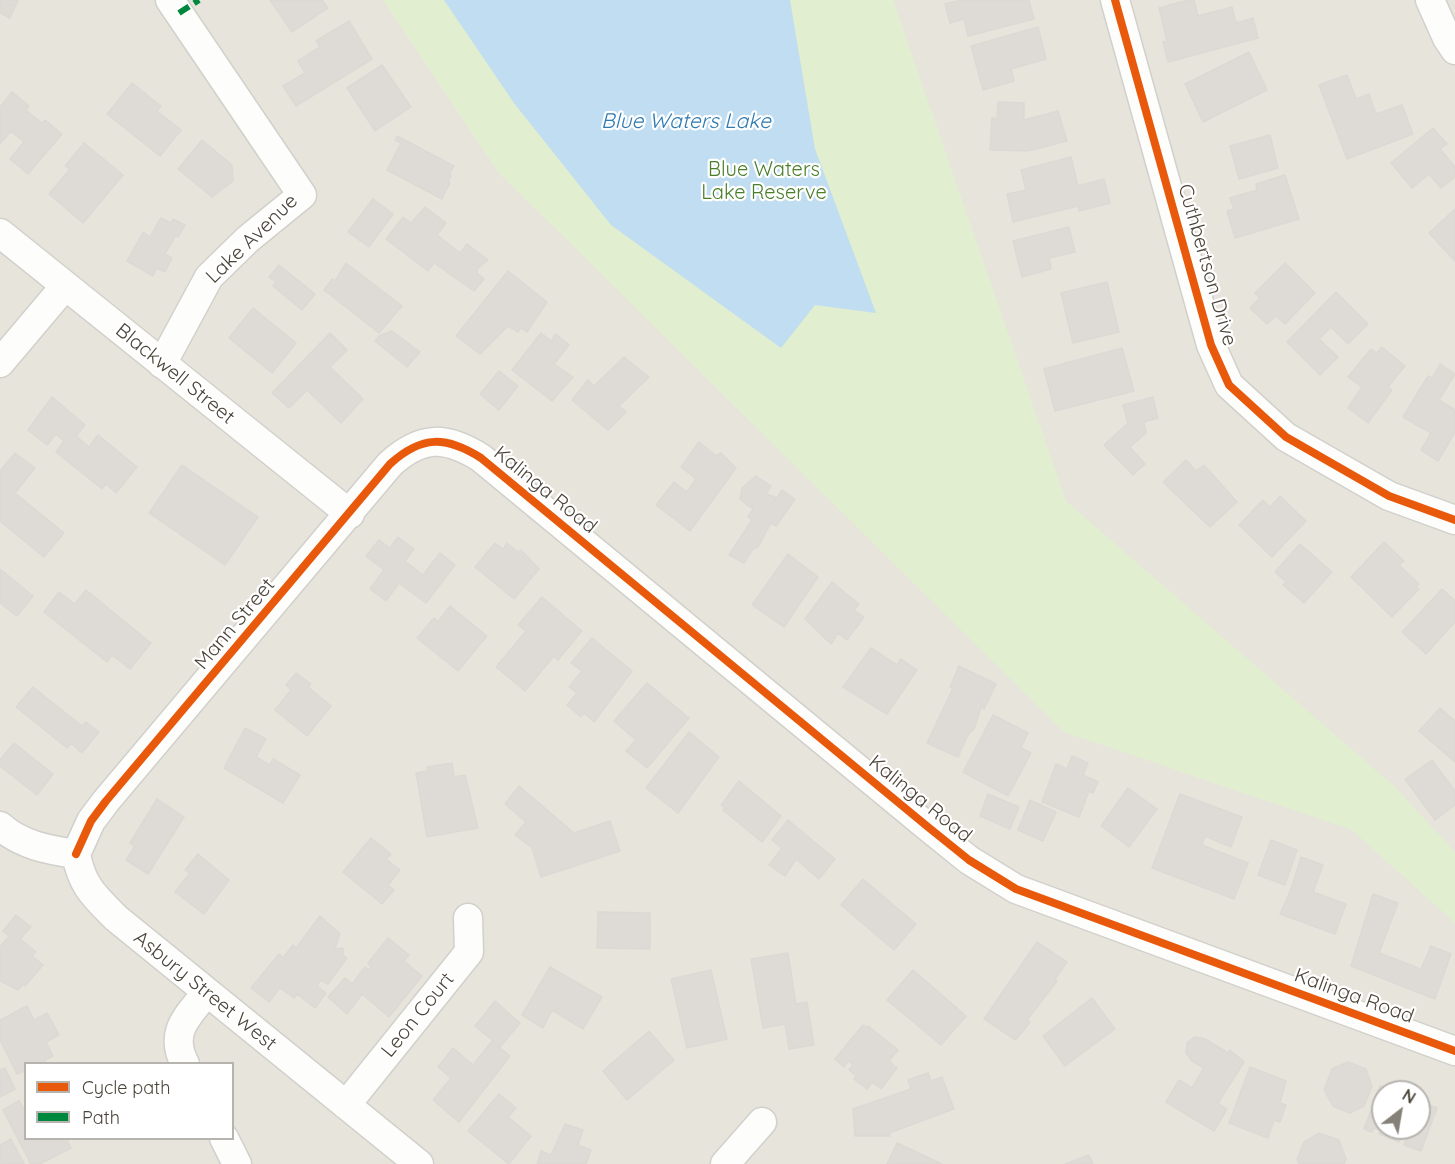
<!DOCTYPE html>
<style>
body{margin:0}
#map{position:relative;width:1455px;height:1164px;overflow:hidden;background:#f4f2ee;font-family:Quicksand,sans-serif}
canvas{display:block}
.legend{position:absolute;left:24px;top:1062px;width:210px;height:78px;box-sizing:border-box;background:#fff;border:2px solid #b7b4b0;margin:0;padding:8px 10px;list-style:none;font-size:18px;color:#4b4439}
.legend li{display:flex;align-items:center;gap:12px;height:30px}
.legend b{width:30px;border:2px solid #b7b4b0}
.north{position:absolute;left:1371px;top:1080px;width:60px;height:60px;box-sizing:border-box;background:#fff;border:2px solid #b7b4b0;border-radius:50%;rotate:31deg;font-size:16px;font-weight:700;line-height:24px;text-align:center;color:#4b4439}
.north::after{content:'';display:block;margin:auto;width:21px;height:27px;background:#868178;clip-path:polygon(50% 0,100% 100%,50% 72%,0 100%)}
</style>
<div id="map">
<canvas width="1455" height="1164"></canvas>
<ul class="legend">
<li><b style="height:8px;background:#e8590c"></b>Cycle path</li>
<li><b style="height:8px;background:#00873e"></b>Path</li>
</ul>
<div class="north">N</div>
</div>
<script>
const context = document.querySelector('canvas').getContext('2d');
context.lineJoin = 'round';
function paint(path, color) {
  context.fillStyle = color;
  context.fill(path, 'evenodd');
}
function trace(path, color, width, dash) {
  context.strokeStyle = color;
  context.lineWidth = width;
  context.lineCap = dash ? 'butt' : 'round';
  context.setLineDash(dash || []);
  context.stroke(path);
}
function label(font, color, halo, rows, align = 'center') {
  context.font = font + ' Quicksand,sans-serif';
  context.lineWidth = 4.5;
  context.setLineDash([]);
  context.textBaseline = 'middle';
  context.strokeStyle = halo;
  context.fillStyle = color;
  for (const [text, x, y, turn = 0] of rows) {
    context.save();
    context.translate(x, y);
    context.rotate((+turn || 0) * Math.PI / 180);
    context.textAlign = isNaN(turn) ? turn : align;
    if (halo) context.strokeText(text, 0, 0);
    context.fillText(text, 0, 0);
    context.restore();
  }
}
paint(new Path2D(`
 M0,0H1455V1164H0ZM26,1064H232V1138H26ZM1383,1092H1419V1128H1383Z`), '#e7e4dc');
paint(new Path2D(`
 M383,0H893L1066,501L1394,786L1455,852V923L1352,830L1064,732L498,172Z`), '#e1eecf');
paint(new Path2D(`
 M444,0H790L815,149L876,313L815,305L781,348L611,225L514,103Z`), '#c0ddf1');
const building = new Path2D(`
 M0,0H18L10,18L0,13Z
 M270,0H322L328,8L292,32Z
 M961,0H1029L1034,19L968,36L964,19L950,23L945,4Z
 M1188,0H1194L1198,16L1232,7L1236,23L1253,18L1258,38L1168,62L1163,42L1167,41L1159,8Z
 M349,21L372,59L296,106L283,86L305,73L298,61L320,47L316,41Z
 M1038,27L1046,59L1011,69L1014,81L983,90L971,46Z
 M1249,52L1267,90L1203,122L1185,84Z
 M382,65L411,107L375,131L347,88Z
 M1347,75L1356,99L1369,94L1376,114L1402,105L1413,134L1347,159L1319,85Z
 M132,83L161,106L157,111L181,130L160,156L107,114Z
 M12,92L29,106L26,110L42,123L45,120L62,134L28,174L10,159L24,142L11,131L0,144V107Z
 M998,102L1024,103V120L1058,111L1067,141L1028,151L990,150L992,118L997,119Z
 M1433,128L1447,144L1440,149L1455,167V177L1441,188L1429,174L1412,188L1391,163Z
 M1270,135L1278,168L1239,179L1230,146Z
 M397,136L454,166L449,175L451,176L448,182L450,183L442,199L387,170L401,143L395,140Z
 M202,140L232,165L233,181L212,197L178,169Z
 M84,143L123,175L83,223L49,194L70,169L65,166Z
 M1071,157L1078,186L1104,179L1110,203L1079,211L1078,206L1013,222L1007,194L1026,190L1021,170Z
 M1285,175L1299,219L1235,238L1227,211L1234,209L1230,198L1257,190L1256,184Z
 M373,199L393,214L369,247L348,232Z
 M425,207L446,223L437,235L460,253L467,244L488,260L477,269V273L484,279L474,291L434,263L428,271L386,239L403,217L411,223Z
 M1455,209V261L1429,233Z
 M161,218L171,223L173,219L185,225L178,237L176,235L165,254L172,258L165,272L157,268L153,276L127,261L143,232L150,237Z
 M1069,227L1075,252L1049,258L1051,269L1022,277L1013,241Z
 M346,263L402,306L379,333L324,290L332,279L335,281Z
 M1285,263L1315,293L1285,324L1276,316L1267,324L1250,308L1260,298L1255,293Z
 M279,265L315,294L302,310L273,286L276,282L269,277Z
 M508,271L547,302L527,332L521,328L518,332L508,326L480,354L456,336Z
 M1107,282L1119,332L1073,343L1061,293Z
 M1336,292L1368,324L1348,344L1331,327L1319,339L1338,357L1320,375L1287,342Z
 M253,308L296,343L272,373L229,338Z
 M392,331L420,352L407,367L375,341L379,336Z
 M330,333L347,350L330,367L363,399L341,423L307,390L289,408L272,393Z
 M541,333L551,341L556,334L569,345L554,364L573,377L552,401L512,370Z
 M1382,347L1405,366L1388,387L1392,390L1368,423L1348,408L1362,387L1348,377L1371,349L1377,353Z
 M1122,348L1134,391L1055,411L1044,369Z
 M624,357L649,377L619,406L626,412L608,430L572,400L588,380L594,386Z
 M1440,364L1455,374L1439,400L1455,410V432L1438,461L1421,450L1431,433L1403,417L1428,376L1432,378Z
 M499,371L518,386L499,410L480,394Z
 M52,397L85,425L76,436L89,447L98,435L137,467L116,493L106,484L102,489L56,452L64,441L56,434L47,445L28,430Z
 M1153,397L1158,418L1144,422L1146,433L1130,447L1145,464L1133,475L1104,445L1128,423L1123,405Z
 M699,442L716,456L721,453L736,468L690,531L656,505L674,482L687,492L696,479L681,467Z
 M15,453L35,468L15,493L64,533L44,557L0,521V471Z
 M1186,460L1196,471L1204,465L1237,502L1210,527L1163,482Z
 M182,465L258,517L225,565L149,513Z
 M756,476L771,486L766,494L775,497V501L782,490L795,499L776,526L771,523L758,547L753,549L744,563L729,555L752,520L748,517L753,509L752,505L751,508L740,499L742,488Z
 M1280,496L1306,521L1272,557L1239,525L1263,500L1270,507Z
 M398,537L414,549L405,561L423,575L440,553L455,565L426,603L399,583L386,601L370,589L384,570L366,556L379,540L390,548Z
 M1384,542L1404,561L1399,565L1419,584L1416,587L1419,589L1392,617L1351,577Z
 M495,543L503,549L507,543L518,552L521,550L539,569L514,599L475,567Z
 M1300,544L1332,572L1304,603L1283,585L1286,582L1275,572Z
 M788,554L818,577L784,627L752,605Z
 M0,569L33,596L17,616L0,603Z
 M832,582L859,604L854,610L864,617L847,640L838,633L831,644L805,619Z
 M1442,589L1455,601V622L1426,654L1402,632Z
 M86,590L151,643L130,669L112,655L107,662L44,612L59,592L75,604Z
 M542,597L582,631L558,660L554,656L525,691L496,667L526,631L518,625Z
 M450,606L487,636L458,671L417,638L434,618L438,622Z
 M592,638L632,671L594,722L584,713L581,717L567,705L577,693L569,687L582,671L571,663Z
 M871,648L897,665L901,659L917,670L887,714L843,687Z
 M959,666L996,684L984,709L981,707L974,729L968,735L958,757L927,743L953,688L950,687Z
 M296,673L311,684L308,687L331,706L307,736L275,710L291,690L286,685Z
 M647,683L689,718L647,768L626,751L636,740L614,721Z
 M33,687L82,726L86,722L99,732L82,753L71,743L67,748L16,707Z
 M1440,708L1455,721V762L1419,731Z
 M993,715L1028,733L1021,748L1031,753L1008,796L963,772Z
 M245,728L266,739L256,757L270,765L273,759L300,775L283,803L224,768Z
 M689,732L719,757L678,813L646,788Z
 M14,743L53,774L37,795L0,766V760Z
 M1072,756L1088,763L1083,775L1098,782L1093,793L1089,791L1079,817L1042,802L1056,764L1067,769Z
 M1432,760L1455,791V805L1435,820L1405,779Z
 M452,763L454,777L465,775L478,828L427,837L416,773L428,771L427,767Z
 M739,781L781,816L762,842L723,810L725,808L721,805Z
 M519,786L574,833L610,821L620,851L541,877L532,848L515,835L526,822L505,804Z
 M1128,788L1157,809L1129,847L1101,826Z
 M988,794L1019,807L1010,829L980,816Z
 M1180,794L1242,817L1231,847L1205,836L1202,845L1248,863L1234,899L1152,868Z
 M157,799L184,817L148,874L126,860L135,846L130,843Z
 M1030,800L1056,812L1043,841L1018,830Z
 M788,820L835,859L819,879L796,859L785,876L769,865L782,848L772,840Z
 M371,838L391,854L386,859L400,870L388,885L394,890L382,904L343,872Z
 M1271,840L1297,850L1285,885L1258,875Z
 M198,854L229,880L204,914L175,892L190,873L185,870Z
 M1301,857L1323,865L1313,892L1346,904L1335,934L1280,914L1291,889Z
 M863,879L916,924L894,950L841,905Z
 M1373,894L1398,903L1379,953L1421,969L1431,946L1451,954L1435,999L1351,966Z
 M598,912L650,913V949L597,948Z
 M16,915L31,927L20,939L36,952L32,956L43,965L25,986L23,984L18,990L0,981V947L9,936L3,931Z
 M320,916L340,934L335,949L343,948V955L347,958L328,984L321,980L317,986L326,993L315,1008L297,994L294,998L280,988L269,1002L251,988L279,954L283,958L293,945L296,948Z
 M388,938L409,955L404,961L422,976L389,1017L362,994L347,1014L328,997L345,978L352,984L365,967L369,970L371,967L368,963Z
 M1037,942L1067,962L1055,979L1057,981L1027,1020L1030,1022L1024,1030L1015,1040L984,1019Z
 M788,953L796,1004L807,1002L814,1045L789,1049L785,1024L763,1028L751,959Z
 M550,967L602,997L583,1029L552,1010L543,1028L522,1015Z
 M711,970L727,1039L687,1048L671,979Z
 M913,970L966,1016L941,1045L887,1000Z
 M1092,998L1115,1029L1065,1066L1043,1036Z
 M495,1001L520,1023L500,1047L475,1026Z
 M27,1006L34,1020L47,1013L59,1035L46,1042L53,1056L45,1060L47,1064H26V1076L23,1071L17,1074L0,1040V1020Z
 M863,1025L867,1028L868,1026L898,1050L889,1061L897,1068L881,1089L872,1082L867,1089L854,1079L856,1076L849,1070L853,1065L848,1061L844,1067L835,1059Z
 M649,1031L674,1060L627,1100L603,1071Z
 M1194,1037L1205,1039L1228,1053L1230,1050L1244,1062L1218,1103L1227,1109L1214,1131L1166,1102L1179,1080L1192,1088L1204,1068L1192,1061L1186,1053L1187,1043Z
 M492,1041L510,1056L459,1122L433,1100L451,1078L438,1067L453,1048L473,1065Z
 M1348,1062L1366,1069L1372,1086L1364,1106L1350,1113L1333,1106L1324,1090L1332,1069Z
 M1250,1067L1286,1081L1280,1103L1286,1105L1280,1122L1274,1120L1268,1138L1229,1123Z
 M5,1068L15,1089L0,1097V1070Z
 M928,1073L931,1081L942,1077L954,1109L889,1133L890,1136H855L853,1109L911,1089L908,1080Z
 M1380,1086L1395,1092H1383V1128H1419V1101L1437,1108L1421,1151L1404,1145L1406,1138L1401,1136L1399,1142L1379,1134L1380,1130L1373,1128L1372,1132L1364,1129Z
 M499,1094L516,1108L508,1117L531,1136L509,1164L468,1131Z
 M19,1101L26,1112V1138H66L71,1148L40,1164H31L3,1110Z
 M565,1124L583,1130L578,1145L591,1150L586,1164H537L541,1151L551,1155Z
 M1319,1133L1339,1140L1346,1159L1344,1164H1299L1297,1159L1304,1142Z
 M11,1139L24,1164H0V1145Z
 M897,1143L942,1164H887Z
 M1089,1155L1093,1164H1065Z`);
paint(building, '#dedbd6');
trace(building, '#dcd9d4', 1.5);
const minor = new Path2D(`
 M1115,0L1211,345L1229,385L1286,437L1389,496L1455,520
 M1430,0L1447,38L1455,50
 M0,233L350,514
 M0,363L65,286
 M162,364L209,277L248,239L302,195L170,0
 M0,826C21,845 48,850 76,854
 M76,854L91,821L106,801L390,464C422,435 446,436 481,458L928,827L969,860L1016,889L1455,1051
 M76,854C82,886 94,896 116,918L419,1164
 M185,1064C168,1032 188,1016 207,992
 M346,1105L469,952L468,918
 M224,1138L237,1164
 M725,1164L762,1122`);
trace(minor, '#d2d0cb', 31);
trace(minor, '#fdfdfc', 28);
trace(new Path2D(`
 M179,13L199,0`), '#00873e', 6, [12, 6]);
trace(new Path2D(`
 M1115,0L1211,345L1229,385L1286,437L1389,496L1455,520
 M76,854L91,821L106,801L390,464C422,435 446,436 481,458L928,827L969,860L1016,889L1455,1051`), '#e8590c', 8);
label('20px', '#4a7f2a', '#fff', [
 ["Blue Waters",764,170],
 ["Lake Reserve",764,193]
]);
label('20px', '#4b4439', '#fff', [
 ["Lake Avenue",252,239,-44],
 ["Cuthbertson Drive",1207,265,74],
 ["Blackwell Street",175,374,39],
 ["Kalinga Road",545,490,39],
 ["Mann Street",235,624,-50],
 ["Kalinga Road",920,799,39],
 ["Asbury Street West",205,991,39],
 ["Kalinga Road",1354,996,20],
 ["Leon Court",418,1015,-51]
]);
label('italic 21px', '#2e7ab2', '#fff', [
 ["Blue Waters Lake",686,122]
]);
</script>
